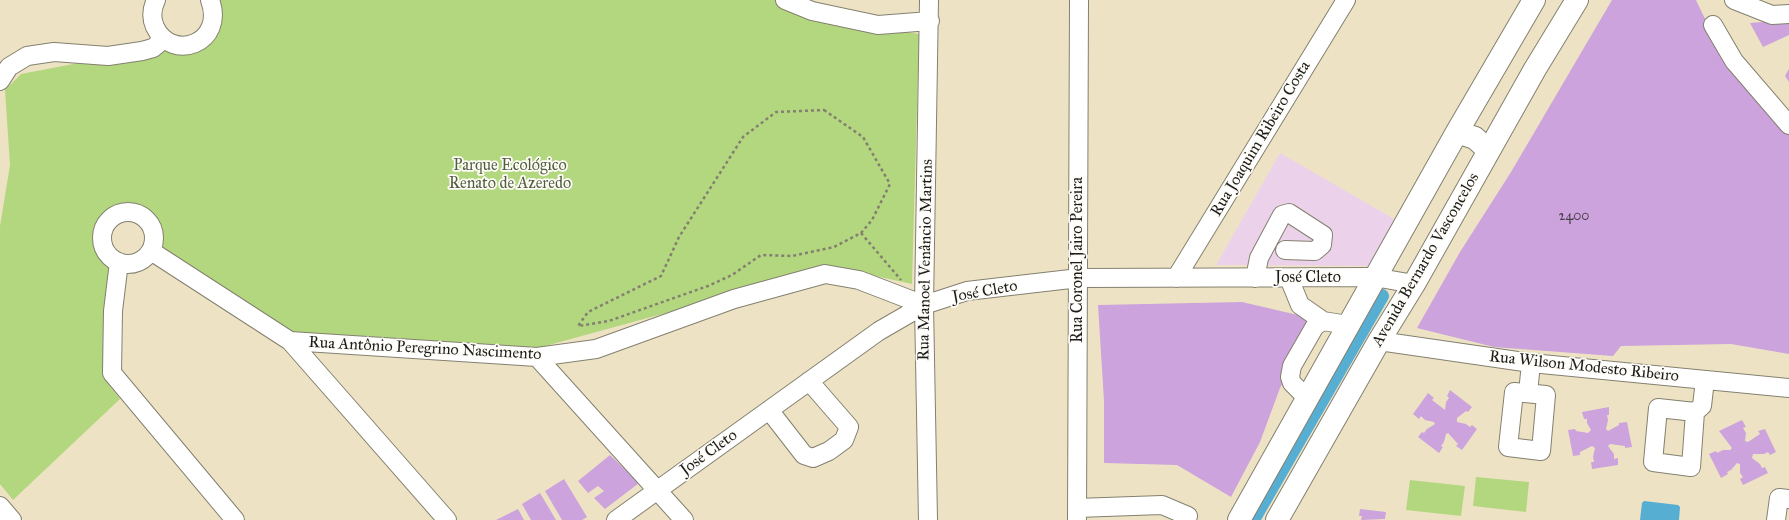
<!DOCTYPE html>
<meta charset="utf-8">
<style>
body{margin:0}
canvas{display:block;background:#ede3c4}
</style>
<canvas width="1789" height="520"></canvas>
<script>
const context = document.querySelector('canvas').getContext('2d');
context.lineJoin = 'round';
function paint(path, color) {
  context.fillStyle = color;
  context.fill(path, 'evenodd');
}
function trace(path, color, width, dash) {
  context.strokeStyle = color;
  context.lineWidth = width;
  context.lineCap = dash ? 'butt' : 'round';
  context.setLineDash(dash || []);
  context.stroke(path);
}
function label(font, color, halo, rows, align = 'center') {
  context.font = font + ' "IM FELL Great Primer",serif';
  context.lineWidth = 3.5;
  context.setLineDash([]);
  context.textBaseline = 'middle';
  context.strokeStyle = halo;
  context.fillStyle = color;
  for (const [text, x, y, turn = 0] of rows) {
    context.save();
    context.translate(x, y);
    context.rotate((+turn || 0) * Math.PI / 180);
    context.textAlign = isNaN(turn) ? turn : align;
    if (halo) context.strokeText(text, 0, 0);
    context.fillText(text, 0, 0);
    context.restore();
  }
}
paint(new Path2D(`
 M1280,153L1396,220L1369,266L1216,265Z`), '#ecd1ea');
paint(new Path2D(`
 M213,0H775L800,15L919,34L912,284L834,267L527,351L293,333L162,249L159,222L146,210L129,206L110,213L97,231L99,254L111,268L103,377L120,399L13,500L0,484V226L10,165L5,90L21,74L167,46L192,51Z
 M1476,477L1529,482L1526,512L1473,506Z
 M1410,480L1465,486L1461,516L1406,510Z`), '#b3d77f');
paint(new Path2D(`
 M1644,501L1678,505L1680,507L1679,520H1640L1642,503Z`), '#57aed3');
trace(new Path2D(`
 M1253,520L1382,296`), '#57aed3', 14);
paint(new Path2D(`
 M1612,0H1696L1718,46L1789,129V354L1731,344L1621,346L1613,356L1494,347L1417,328L1460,252L1511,172Z
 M1789,20V35L1763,47L1750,23Z
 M1789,69V82L1785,76Z
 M1242,302L1315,319L1280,388L1260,442L1231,497L1177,465L1104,463V401L1098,305Z
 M1450,390L1472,407L1468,412L1466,411L1457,418V422L1466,424L1470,427L1472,425L1477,429L1462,450L1456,446L1458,444L1448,433L1446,434L1444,442L1441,446L1443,447L1439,453L1418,437L1422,432L1424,433L1427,429L1435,424L1434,422L1425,420L1421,416L1419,419L1413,414L1428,393L1434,398L1432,400L1445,410L1446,402L1449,398L1447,396Z
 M1609,407V415H1607L1608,420L1606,429L1608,431L1619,425V423L1627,422L1632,447L1625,448V446L1610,444L1608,446L1614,454V459L1618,458V465L1592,469L1591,462H1594L1593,457L1595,448L1592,446L1580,452V455L1573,456L1568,430L1575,429L1576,431L1588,433L1591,430L1587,423V419H1584L1582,412Z
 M1742,420L1746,427L1743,428L1746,433L1745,441L1748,442L1760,434L1758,431L1765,429L1776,452L1770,455L1768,452L1764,454H1753L1752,458L1760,464L1762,468L1765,467L1768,473L1743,485L1740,479L1743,477L1740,473V464L1737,463L1731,470L1727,472L1728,474L1721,478L1709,454L1716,451L1717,453L1723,450H1730L1732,448L1719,431Z
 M610,455L639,483L605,509L594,498L604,491L598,486L588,493L578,481Z
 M564,479L587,517L582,520H562L545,491Z
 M540,493L556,520H531L522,504Z
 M518,509L524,520H496Z
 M1360,509L1386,512L1385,519L1361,520L1362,516H1359Z`), '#cca3dc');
const minor = new Path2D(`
 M156,0C152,8 151,18 155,27C172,63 226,43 210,0
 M785,0L812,11L878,25L930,21
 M1734,0L1772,15L1789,14
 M1713,25L1734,61L1789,125
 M0,81L9,67L27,56L54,52L108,56L142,51L153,48L164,39
 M102 238a26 26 0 1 1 52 0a26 26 0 1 1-52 0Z
 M151,251L290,341L537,357L596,349L734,299L825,274L859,280L924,305
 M119,262L113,311L112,373L235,520
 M1176,278L1346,0
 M1255,278L1259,258L1282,215L1289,213L1323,235L1322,245L1315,251L1285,250
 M1289,278L1300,305L1323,321
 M290,341L447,520
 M1379,341L1531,363L1789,388
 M537,357L684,520
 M1514,392L1546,395L1541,451L1508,447Z
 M1528,393L1531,363
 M1307,398L1292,383L1290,377L1292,366L1315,326L1323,321L1348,325
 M769,410L804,455L813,458L829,451L844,440L849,427L809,381
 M1695,412L1658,408L1653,462L1691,467L1695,412L1702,406L1705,380
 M0,506L12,520
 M1077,508L1162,505L1188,516
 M616,520L879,331L924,305L967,291L1079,278L1374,277L1414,284
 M928,520L924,305L929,0
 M1077,520L1079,0
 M1776,520L1779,498L1789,499`);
const major = new Path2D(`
 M1457,132L1475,138L1489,151
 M1239,520L1457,132L1534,0
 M1277,520L1379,341L1414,284L1535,69L1577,0`);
trace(minor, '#848070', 20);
trace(major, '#848070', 24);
trace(new Path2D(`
 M824,110L863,137L890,184L872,220L861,233L834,247L792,256L761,255L732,275L708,286L609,321L578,326L588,312L661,276L679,237L743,137L776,112Z
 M861,233L901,280`), '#848070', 2.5, [3, 3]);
trace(minor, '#fff', 18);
trace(major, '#fff', 22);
label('14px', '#483e4c', null, [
 ["2400",1574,217]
]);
label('16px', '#1c1c1c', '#fdfcf7', [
 ["Rua Joaquim Ribeiro Costa",1261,139,-59],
 ["Rua Manoel Venâncio Martins",926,260,-89],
 ["Rua Coronel Jairo Pereira",1078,260,-90],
 ["Avenida Bernardo Vasconcelos",1426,260,-60],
 ["José Cleto",1308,278],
 ["José Cleto",985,292,-10],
 ["Rua Antônio Peregrino Nascimento",425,349,3],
 ["Rua Wilson Modesto Ribeiro",1584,367,6],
 ["José Cleto",709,453,-36]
]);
label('16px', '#515d3f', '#fdfcf7', [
 ["Parque Ecológico",510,166],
 ["Renato de Azeredo",510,184]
]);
</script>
